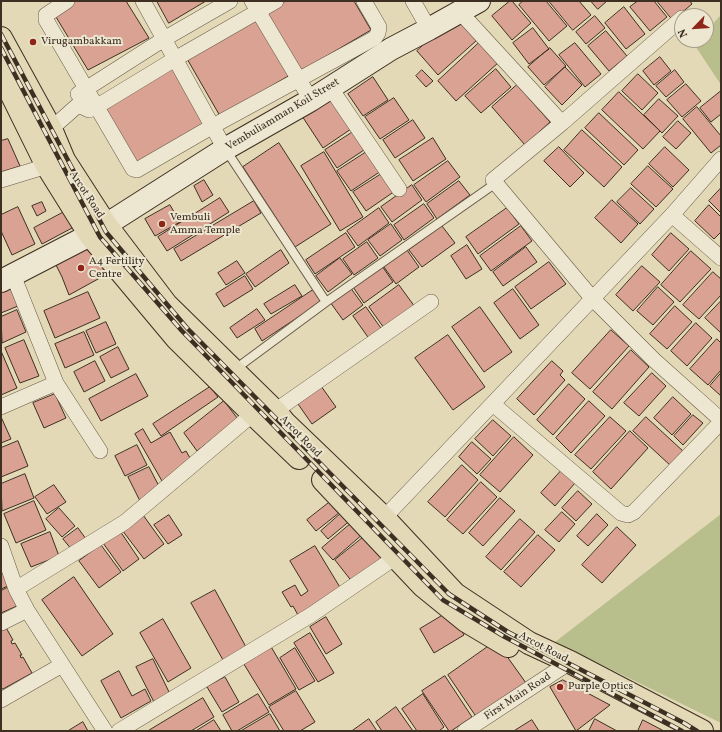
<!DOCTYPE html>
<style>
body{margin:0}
#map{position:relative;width:722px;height:732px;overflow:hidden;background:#e4d9b7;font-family:Vollkorn,serif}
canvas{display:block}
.frame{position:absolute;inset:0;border:2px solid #3d2f22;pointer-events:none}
.north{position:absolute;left:674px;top:8px;width:40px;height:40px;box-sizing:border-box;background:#ede6d0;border:1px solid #a79d8a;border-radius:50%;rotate:245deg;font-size:11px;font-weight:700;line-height:16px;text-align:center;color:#3d2f22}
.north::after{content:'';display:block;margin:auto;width:14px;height:18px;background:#8f2418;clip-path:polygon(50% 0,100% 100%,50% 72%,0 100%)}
</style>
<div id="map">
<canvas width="722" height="732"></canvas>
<div class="frame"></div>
<div class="north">N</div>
</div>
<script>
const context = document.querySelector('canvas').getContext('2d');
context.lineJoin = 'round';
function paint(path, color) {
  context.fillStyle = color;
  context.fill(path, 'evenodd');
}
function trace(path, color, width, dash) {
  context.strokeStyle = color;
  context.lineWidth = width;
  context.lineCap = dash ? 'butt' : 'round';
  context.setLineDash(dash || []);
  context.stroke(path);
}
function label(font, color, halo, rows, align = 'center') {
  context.font = font + ' Vollkorn,serif';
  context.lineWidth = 4;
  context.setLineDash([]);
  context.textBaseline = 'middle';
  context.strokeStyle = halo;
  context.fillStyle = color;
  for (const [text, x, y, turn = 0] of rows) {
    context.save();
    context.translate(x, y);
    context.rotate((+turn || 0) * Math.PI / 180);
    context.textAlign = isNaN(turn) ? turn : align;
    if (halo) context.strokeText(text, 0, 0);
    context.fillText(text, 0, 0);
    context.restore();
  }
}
paint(new Path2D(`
 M721,15V85L694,44L697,40H706V31Z
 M721,514V723L555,642Z`), '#b8be8c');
const building = new Path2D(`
 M76,1H126L149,38L88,70L53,12Z
 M157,1H206L169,23Z
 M286,1H354L371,30L301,71L267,13Z
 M510,1H512L531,23L512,40L492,16Z
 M523,1H546L567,26L549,41L519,5Z
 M549,1H579L591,15L573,30Z
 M591,1H607L598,9Z
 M638,1H654L667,17L650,31L630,7Z
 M657,1H690L692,4L673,20Z
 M624,7L645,34L626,49L605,23Z
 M456,15L477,40L438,75L417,51Z
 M256,16L290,75L220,116L186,57Z
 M595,16L605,28L586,44L576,32Z
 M533,28L549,49L529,64L513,43Z
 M606,31L627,56L609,71L588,46Z
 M480,42L499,62L456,101L438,81Z
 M575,43L601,74L585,87L559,55Z
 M550,48L566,66L544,85L528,67Z
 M660,57L671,71L654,85L643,71Z
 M174,65L208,123L138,164L104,106Z
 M565,67L582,85L562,105L545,87Z
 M496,69L511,87L481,113L465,96Z
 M422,70L433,81L426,87L416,76Z
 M675,70L684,82L666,97L656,86Z
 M638,74L658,93L642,110L622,91Z
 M373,77L388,100L363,116L348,94Z
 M686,84L701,101L682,117L667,100Z
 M517,85L550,122L525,145L492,107Z
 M721,91V114L711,122L700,108Z
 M619,92L660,131L643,149L602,110Z
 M330,97L351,129L323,148L302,116Z
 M394,98L409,120L380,139L365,117Z
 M659,99L678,116L662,133L644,115Z
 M697,107L721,136V145L711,153L683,119Z
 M599,113L638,150L624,165L585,128Z
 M413,120L425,138L395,158L383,140Z
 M678,121L691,133L676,149L663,137Z
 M582,130L622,167L604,187L564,150Z
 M353,132L364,150L337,168L325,150Z
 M433,138L446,159L413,181L399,160Z
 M8,139L20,166L1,172V141Z
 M279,143L331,224L295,247L243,167Z
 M559,147L584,173L570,187L544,161Z
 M665,147L689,170L673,187L649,164Z
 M368,151L381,171L351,191L337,171Z
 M324,152L363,217L340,231L301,166Z
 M448,161L460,177L426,202L414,185Z
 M648,166L673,189L656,207L631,184Z
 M383,173L395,191L366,211L353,192Z
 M204,180L213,195L202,202L194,186Z
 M459,181L470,195L437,219L427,204Z
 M412,185L422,200L392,222L381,207Z
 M631,188L654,209L640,224L617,202Z
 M721,188V213L709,201Z
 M220,198L229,212L167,251L158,237Z
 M612,200L638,224L621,243L595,218Z
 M254,201L261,213L181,261L174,249Z
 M42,202L46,211L37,216L32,206Z
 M424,204L434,218L404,240L394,225Z
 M170,205L180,222L155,236L145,219Z
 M709,205L721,217V232L714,239L695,221Z
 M18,207L35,244L12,255L1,231V215Z
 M379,208L389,223L358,246L347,231Z
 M507,208L519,224L478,254L466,237Z
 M66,211L74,227L42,244L34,228Z
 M391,224L402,240L380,256L368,240Z
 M442,226L455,243L422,267L409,250Z
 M521,226L532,241L491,271L480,256Z
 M346,233L355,247L315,274L306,260Z
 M671,233L689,249L669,271L652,255Z
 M367,242L378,258L354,275L343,259Z
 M89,243L109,273L69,295L62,277L55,263Z
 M467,245L482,269L466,279L451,256Z
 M526,247L537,262L503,286L493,272Z
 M281,250L289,263L255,287L246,274Z
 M407,250L419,267L396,284L384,267Z
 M691,251L711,269L680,302L661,285Z
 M340,258L352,274L328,292L316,276Z
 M237,261L245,273L226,285L218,273Z
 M549,262L566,284L531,309L515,287Z
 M382,266L393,282L364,303L353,287Z
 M642,266L660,282L633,311L616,295Z
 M713,272L721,279V295L699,319L683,305Z
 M245,276L253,289L224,307L216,294Z
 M9,285L18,306L1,313V289Z
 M295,285L302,296L271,314L264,304Z
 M399,285L415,307L384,328L369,307Z
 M350,287L363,305L343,320L330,302Z
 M658,287L674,302L653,325L637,311Z
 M513,289L539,325L520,339L494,303Z
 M313,290L321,302L262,341L255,329Z
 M88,292L100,318L55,338L44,311Z
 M721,301V333L705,318Z
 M675,306L692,322L667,349L650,334Z
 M366,307L383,331L370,340L353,316Z
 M480,307L512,352L484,372L452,327Z
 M257,309L265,320L237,338L230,328Z
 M17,310L26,332L2,343L1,317Z
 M106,322L116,344L96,353L86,331Z
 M696,323L712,338L687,366L671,351Z
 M611,330L629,346L590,389L572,373Z
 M84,332L94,355L65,368L55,344Z
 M448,335L485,387L453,410L415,358Z
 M717,339L721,343V370L708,385L690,369Z
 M24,340L39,376L20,383L5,348Z
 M118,347L129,369L111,378L100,357Z
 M631,350L649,367L612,409L593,392Z
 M1,351L17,388L1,395Z
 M95,361L105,381L84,392L74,372Z
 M552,361L563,371L560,375L565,380L534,415L517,399Z
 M652,373L666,386L639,416L624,403Z
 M721,373V396L710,386Z
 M136,374L148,396L101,421L89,399Z
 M569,384L585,399L553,435L537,420Z
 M321,386L336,407L312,424L298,404Z
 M210,387L218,397L161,436L153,424Z
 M55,394L66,418L44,428L33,403Z
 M673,397L691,414L672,435L654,418Z
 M224,401L238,419L197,451L184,433Z
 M589,401L605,416L571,453L556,438Z
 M693,415L703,423L683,445L674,436Z
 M610,417L626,431L591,469L575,455Z
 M646,417L684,452L671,466L633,431Z
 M2,419L11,439L1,443V420Z
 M493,420L511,436L493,456L475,439Z
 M143,429L151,443L170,432L182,453L186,451L193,463L162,481L135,434Z
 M630,431L648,448L611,489L593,472Z
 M514,437L533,455L500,492L480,475Z
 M18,441L28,466L1,477V448Z
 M472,442L491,459L477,474L459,457Z
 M137,445L147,465L125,476L115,456Z
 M462,465L478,480L445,517L428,502Z
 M149,467L161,490L140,501L128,477Z
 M561,471L575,483L555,506L541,493Z
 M25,474L34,498L2,511L1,484Z
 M481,482L497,497L463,534L447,520Z
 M54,485L66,502L47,514L35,497Z
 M578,491L592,504L576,521L562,508Z
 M335,498L344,509L316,531L307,520Z
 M500,498L515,511L483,546L469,533Z
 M34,501L46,530L16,543L4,514Z
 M59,508L75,526L62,537L46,519Z
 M345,510L352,519L328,539L321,531Z
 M562,512L575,524L559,542L545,530Z
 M597,514L608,525L588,546L577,536Z
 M143,515L164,544L144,559L122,530Z
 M169,515L182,535L168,544L154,525Z
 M520,519L535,532L501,570L486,557Z
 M354,521L364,533L333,560L322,548Z
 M617,527L636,545L602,583L582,565Z
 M78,528L86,539L72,550L63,539Z
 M120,531L139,559L123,571L103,543Z
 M50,532L59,556L31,567L21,544Z
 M370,532L388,555L353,583L335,560Z
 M538,535L555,550L521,587L504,572Z
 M101,545L121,572L99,588L79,561Z
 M315,546L341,589L298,615L293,606L291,607L282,592L295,585L301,596L308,591L290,561Z
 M1,569L8,586L1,589Z
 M74,577L113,634L82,656L42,600Z
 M9,587L17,606L1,613V591Z
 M215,590L246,647L223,660L191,603Z
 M450,611L464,635L434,653L420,629Z
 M326,617L342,644L326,654L310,627Z
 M163,619L191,668L168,682L140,633Z
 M4,624L13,640L11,641L12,644L15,643L22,655H20L21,658L23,657L32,673L3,689L1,688V626Z
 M310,633L334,673L318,682L294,643Z
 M496,641L526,683L477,718L448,675Z
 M270,645L296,689L269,705L242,661Z
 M295,648L315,681L299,690L280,658Z
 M153,659L170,694L154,702L136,667Z
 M119,671L132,696L145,689L151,701L121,718L101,681Z
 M445,676L472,717L451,731H449L422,691Z
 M225,677L239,702L222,712L207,687Z
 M563,680L610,705L576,731L550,687Z
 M296,691L315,722L300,731H284L269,707Z
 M258,694L269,712L237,731H232L223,715Z
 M423,694L444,727L439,731H417L402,709Z
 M203,698L214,717L191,731H148Z
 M396,707L413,731H382L376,722Z
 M270,714L280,731H241Z
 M369,719L377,731H352Z
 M595,719L617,731H589Z
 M214,720L221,731H196Z
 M532,720L539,731H514Z
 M643,720L664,731H638Z
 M83,722L88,731H68Z`);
paint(building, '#d9a292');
trace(building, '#3d2f22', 1);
const lane = new Path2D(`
 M226,150L326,302
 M234,370L326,302L496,183`);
const street = new Path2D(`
 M67,1L46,15V20L133,169L137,170L213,126L375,38L378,33L379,27L364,1
 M143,1L225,149
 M252,1L311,100
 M413,1L429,29
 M460,12L562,123
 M682,18L562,123L493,180L592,298L654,360L721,420
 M330,87L399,189
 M78,94L164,39L230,1
 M51,129L78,105L89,110L96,107L175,59L276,1
 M1,180L47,166
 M672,215L721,258
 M13,275L56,383L100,451
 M494,405L621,513L628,515L634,512L721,422
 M1,407L56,383
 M275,411L431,302
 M377,524L384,518L672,215L721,159
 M1,546L16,589L125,522L253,414
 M16,589L27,610L105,731
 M1,623L27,610
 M1,700L62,665
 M119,731L311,615L396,557
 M465,731L570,662`);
const secondary = new Path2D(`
 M1,281L90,235L225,149L311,100L391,49L429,29L479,1`);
const primary = new Path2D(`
 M1,38L51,129L64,160L106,225L166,304L275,411L285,423L384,518L455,594L529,643L570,662L702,731
 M1,73L47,166L90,235L177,339L253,414L299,458
 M323,480L423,586L466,621L508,646`);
trace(lane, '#675a47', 10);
trace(street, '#675a47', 16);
trace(secondary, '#3d2f22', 24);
trace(primary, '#3d2f22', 24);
trace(lane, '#ede6d0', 8);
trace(street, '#ede6d0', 15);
trace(secondary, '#ede6d0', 22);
trace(primary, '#e4d9b7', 22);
const rail = new Path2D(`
 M1,34L106,232L187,328L449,594L508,632L684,723L697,731
 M1,48L100,237L182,331L443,600L505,637L682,731`);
trace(rail, '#3d2f22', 4.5);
trace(rail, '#ede6d0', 3, [9]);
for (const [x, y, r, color] of [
 [33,42,4,"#8f2418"],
 [162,224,4,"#8f2418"],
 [81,268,4,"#8f2418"],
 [560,687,4,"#8f2418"]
]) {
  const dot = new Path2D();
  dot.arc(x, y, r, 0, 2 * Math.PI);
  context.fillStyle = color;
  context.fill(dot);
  trace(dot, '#ede6d0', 1.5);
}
label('11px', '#3d2f22', '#ede6d0', [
 ["Virugambakkam",41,42],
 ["Vembuli",170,218],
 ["Amma Temple",170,231],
 ["A4 Fertility",89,262],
 ["Centre",89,275],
 ["Purple Optics",568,687]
], 'left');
label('11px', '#3d2f22', '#ede6d0', [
 ["Vembuliamman Koil Street",283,115,-31],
 ["Arcot Road",86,195,57],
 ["Arcot Road",300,437,45],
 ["Arcot Road",543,648,28],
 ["First Main Road",518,697,-33]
]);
</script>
